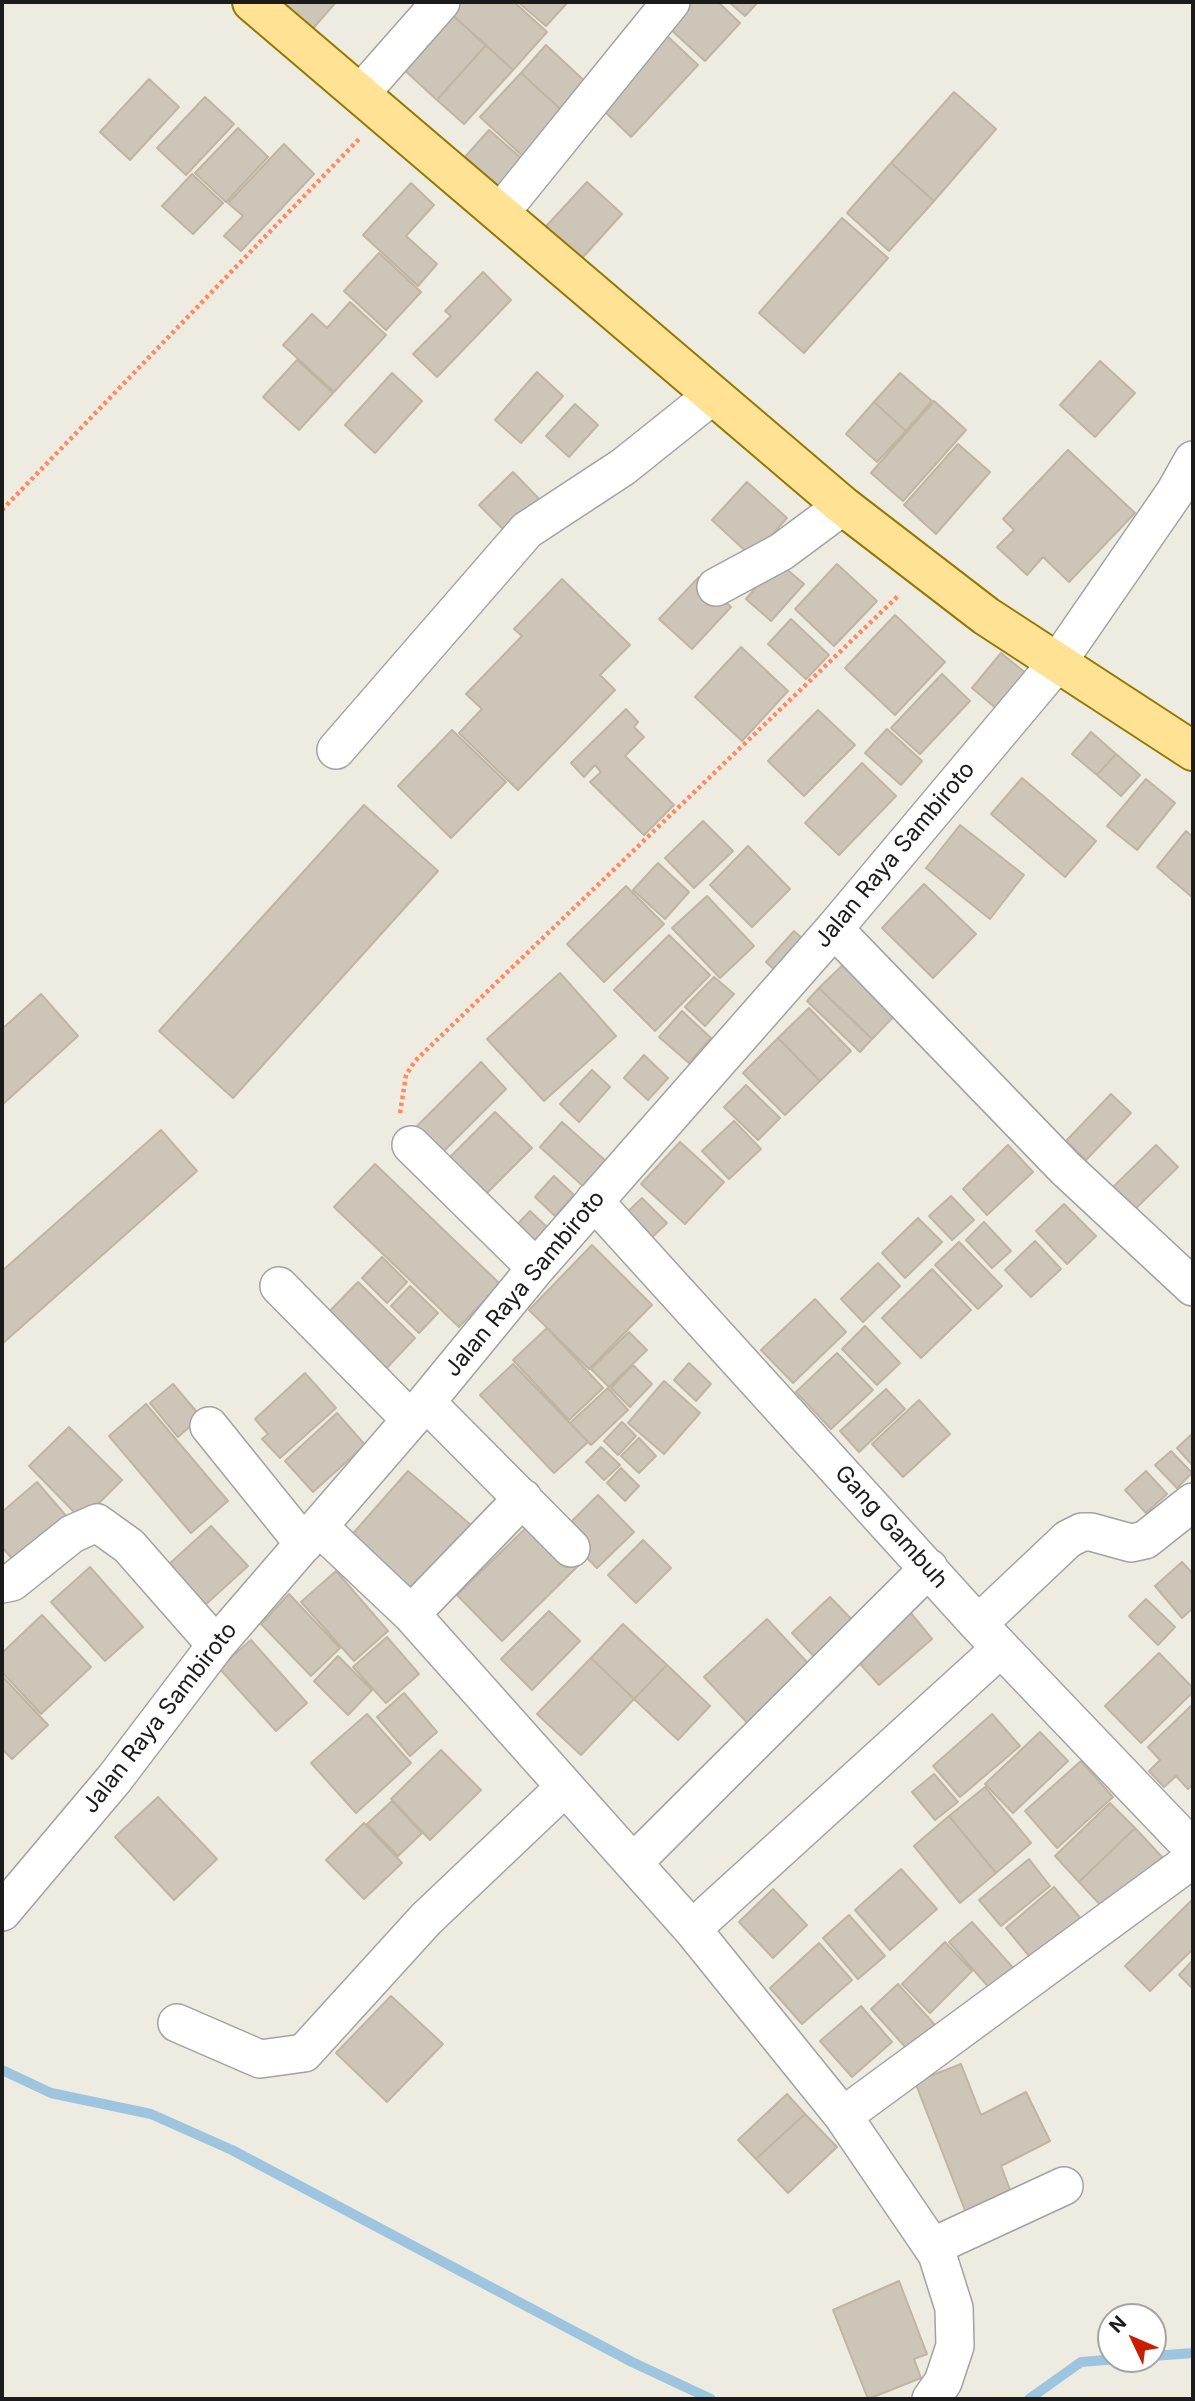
<!DOCTYPE html>
<style>
body{margin:0}
#map{position:relative;width:1195px;height:2401px;overflow:hidden;background:#eeebe0;font-family:Inter,sans-serif}
canvas{display:block}
.frame{position:absolute;inset:0;border:4px solid #1b1b1b;pointer-events:none}
.north{position:absolute;left:1097px;top:2303px;width:70px;height:70px;box-sizing:border-box;background:#fff;border:2px solid #a4a4a4;border-radius:50%;rotate:314deg;font-size:19px;font-weight:700;line-height:28px;text-align:center;color:#1b1b1b}
.north::after{content:'';display:block;margin:auto;width:24px;height:32px;background:#c71f00;clip-path:polygon(50% 0,100% 100%,50% 72%,0 100%)}
</style>
<div id="map">
<canvas width="1195" height="2401"></canvas>
<div class="frame"></div>
<div class="north">N</div>
</div>
<script>
const context = document.querySelector('canvas').getContext('2d');
context.lineJoin = 'round';
function trace(path, color, width, dash) {
  context.strokeStyle = color;
  context.lineWidth = width;
  context.lineCap = dash ? 'butt' : 'round';
  context.setLineDash(dash || []);
  context.stroke(path);
}
function paint(path, color) {
  context.fillStyle = color;
  context.fill(path, 'evenodd');
}
function label(font, color, halo, rows, align = 'center') {
  context.font = font + ' Inter,sans-serif';
  context.lineWidth = 6;
  context.setLineDash([]);
  context.textBaseline = 'middle';
  context.strokeStyle = halo;
  context.fillStyle = color;
  for (const [text, x, y, turn = 0] of rows) {
    context.save();
    context.translate(x, y);
    context.rotate((+turn || 0) * Math.PI / 180);
    context.textAlign = isNaN(turn) ? turn : align;
    if (halo) context.strokeText(text, 0, 0);
    context.fillText(text, 0, 0);
    context.restore();
  }
}
trace(new Path2D(`
 M2,2070L51,2093L151,2114L232,2150L632,2362L711,2399
 M1153,2356L1193,2353
 M1029,2399L1081,2362L1118,2359`), '#9dc5df', 10);
const building = new Path2D(`
 M283,2H336L303,40L273,14Z
 M459,2H514L547,32L513,70L449,12Z
 M518,2H568L546,26Z
 M692,2H718L740,23L705,61L668,27Z
 M729,2H758L745,16Z
 M449,12L486,45L437,100L400,66Z
 M665,34L698,65L631,137L598,105Z
 M486,45L513,70L464,124L437,100Z
 M546,45L593,89L568,116L521,73Z
 M521,73L568,116L527,160L480,117Z
 M149,79L179,107L130,160L100,132Z
 M954,92L996,129L934,201L891,163Z
 M205,97L234,124L186,175L157,148Z
 M238,128L268,157L226,202L195,173Z
 M489,130L529,165L505,192L465,157Z
 M284,144L314,174L241,251L224,236L243,216L228,203Z
 M891,163L934,201L889,251L847,213Z
 M192,174L223,203L193,234L162,206Z
 M587,182L622,214L575,266L539,234Z
 M411,183L434,205L406,236L437,264L418,286L363,235Z
 M842,218L888,258L804,353L759,313Z
 M379,253L421,292L386,330L344,291Z
 M483,272L511,300L437,377L413,354L451,316L445,311Z
 M350,302L386,335L334,392L283,345L312,314L327,328Z
 M297,360L333,393L299,430L263,397Z
 M1100,361L1135,393L1095,437L1060,405Z
 M537,372L563,396L521,443L495,420Z
 M392,373L422,401L375,453L345,425Z
 M900,373L932,401L906,431L874,402Z
 M934,401L966,430L903,501L871,473Z
 M874,402L906,431L877,462L846,434Z
 M575,404L598,425L569,457L546,436Z
 M958,444L990,472L936,534L904,505Z
 M1068,450L1135,513L1069,582L1043,557L1027,575L997,547L1014,530L1003,519Z
 M513,472L546,506L513,539L479,505Z
 M747,482L787,518L752,557L712,520Z
 M778,562L804,584L771,621L746,599Z
 M837,564L877,601L834,646L795,609Z
 M699,577L731,607L692,649L659,619Z
 M562,579L630,645L600,675L615,690L518,790L459,733L482,709L466,694L522,636L514,629Z
 M895,615L945,662L895,715L845,668Z
 M791,619L829,655L806,679L768,644Z
 M741,647L788,691L742,741L695,697Z
 M1001,653L1033,679L1004,715L972,688Z
 M942,674L970,701L920,754L891,728Z
 M626,709L638,722L634,727L644,737L625,756L674,805L644,835L590,782L601,772L595,765L584,777L571,763Z
 M818,710L855,745L804,796L768,761Z
 M887,729L922,761L901,785L865,753Z
 M452,730L506,782L451,838L398,786Z
 M1091,732L1116,754L1097,775L1072,754Z
 M1116,754L1140,775L1121,796L1097,775Z
 M862,763L896,796L839,855L805,823Z
 M1022,778L1096,841L1065,877L991,814Z
 M1146,779L1175,803L1137,850L1107,826Z
 M364,805L438,871L233,1098L159,1031Z
 M703,821L733,851L694,888L665,858Z
 M960,825L1024,875L990,919L926,868Z
 M1186,831L1193,837V898L1157,867Z
 M748,846L790,889L752,927L710,885Z
 M658,863L689,892L665,919L633,890Z
 M924,884L976,934L933,978L882,928Z
 M626,886L664,924L604,982L567,944Z
 M707,896L754,946L720,978L672,928Z
 M794,931L807,943L779,974L766,962Z
 M669,935L710,975L655,1031L614,990Z
 M853,955L904,1006L872,1039L819,988Z
 M560,973L616,1036L544,1101L487,1039Z
 M714,977L734,994L705,1026L685,1007Z
 M819,988L872,1039L860,1052L807,1001Z
 M41,994L78,1036L2,1105V1029Z
 M809,1008L851,1051L820,1081L778,1038Z
 M682,1011L711,1038L689,1063L659,1037Z
 M778,1038L820,1081L785,1115L743,1073Z
 M644,1055L668,1078L648,1100L624,1078Z
 M481,1062L506,1089L439,1156L413,1130Z
 M592,1070L610,1087L579,1122L560,1104Z
 M746,1085L780,1118L758,1140L724,1107Z
 M1111,1094L1131,1113L1086,1160L1066,1141Z
 M495,1112L532,1148L477,1203L441,1166Z
 M734,1121L761,1149L729,1179L702,1151Z
 M562,1122L607,1162L584,1187L540,1147Z
 M161,1130L197,1171L2,1344V1271Z
 M680,1142L724,1182L685,1224L641,1184Z
 M1008,1145L1033,1172L987,1215L963,1189Z
 M1156,1145L1178,1167L1128,1216L1107,1193Z
 M375,1164L500,1284L459,1327L334,1207Z
 M554,1176L574,1195L555,1216L535,1197Z
 M951,1196L974,1220L952,1240L929,1216Z
 M642,1198L667,1223L644,1245L619,1220Z
 M1064,1204L1096,1236L1067,1264L1036,1231Z
 M530,1211L549,1229L533,1248L513,1229Z
 M918,1218L942,1242L905,1278L882,1253Z
 M984,1222L1011,1251L992,1268L966,1240Z
 M1035,1241L1061,1269L1031,1297L1005,1270Z
 M959,1242L1002,1286L978,1309L935,1265Z
 M592,1245L652,1305L589,1369L529,1310Z
 M382,1257L407,1282L387,1303L362,1278Z
 M878,1263L900,1286L863,1322L841,1299Z
 M932,1269L971,1310L921,1358L882,1318Z
 M358,1282L415,1338L381,1374L323,1318Z
 M410,1286L438,1313L419,1333L391,1306Z
 M815,1299L846,1332L793,1383L761,1350Z
 M865,1326L900,1363L877,1385L842,1349Z
 M547,1328L603,1388L569,1420L513,1360Z
 M629,1332L647,1350L609,1387L591,1369Z
 M837,1353L873,1390L831,1429L796,1392Z
 M689,1363L711,1384L696,1401L674,1380Z
 M513,1364L588,1442L554,1473L480,1395Z
 M633,1365L652,1384L630,1407L611,1388Z
 M305,1373L336,1408L280,1458L262,1439L268,1434L255,1419Z
 M664,1381L700,1413L664,1454L628,1423Z
 M173,1384L201,1417L178,1437L150,1403Z
 M608,1388L628,1410L591,1445L570,1423Z
 M886,1389L905,1409L859,1452L840,1431Z
 M919,1400L950,1434L903,1477L872,1444Z
 M146,1404L228,1501L191,1533L109,1436Z
 M337,1413L365,1445L313,1492L285,1461Z
 M622,1422L636,1436L618,1455L604,1441Z
 M69,1427L122,1480L82,1520L29,1466Z
 M1193,1433V1466L1177,1448Z
 M639,1438L656,1456L639,1473L621,1456Z
 M601,1447L620,1465L604,1480L586,1462Z
 M1171,1451L1192,1473L1177,1488L1155,1465Z
 M621,1468L639,1486L625,1501L607,1483Z
 M408,1471L472,1526L405,1602L342,1546Z
 M1146,1471L1167,1494L1146,1513L1125,1490Z
 M37,1482L67,1517L15,1562L2,1547V1512Z
 M598,1495L634,1532L597,1568L561,1532Z
 M534,1520L578,1566L502,1641L457,1595Z
 M211,1526L248,1566L194,1615L157,1575Z
 M643,1540L671,1568L636,1603L608,1575Z
 M1182,1562L1193,1574V1608L1182,1618L1155,1586Z
 M90,1567L143,1627L105,1661L51,1602Z
 M336,1571L388,1631L354,1661L301,1602Z
 M289,1594L340,1648L311,1676L261,1624Z
 M830,1597L859,1627L821,1664L792,1633Z
 M1146,1599L1175,1627L1158,1645L1129,1616Z
 M549,1611L580,1641L532,1690L501,1659Z
 M910,1612L932,1639L879,1685L855,1658Z
 M42,1615L91,1667L41,1714L2,1672V1653Z
 M767,1619L817,1673L755,1731L704,1677Z
 M623,1624L667,1665L634,1699L591,1658Z
 M387,1637L419,1674L386,1703L353,1667Z
 M251,1640L307,1703L276,1731L219,1668Z
 M1159,1653L1193,1688V1692L1141,1743L1105,1706Z
 M338,1656L372,1690L348,1715L314,1681Z
 M591,1658L634,1699L581,1755L537,1714Z
 M667,1665L710,1706L678,1740L634,1699Z
 M2,1676L48,1725L12,1759L2,1749Z
 M404,1693L437,1732L410,1756L377,1717Z
 M1191,1706L1193,1708V1784L1188,1789L1176,1776L1164,1787L1149,1771L1160,1760L1148,1747Z
 M367,1714L411,1763L356,1813L311,1763Z
 M992,1714L1020,1746L960,1797L933,1766Z
 M1040,1732L1068,1761L1013,1813L985,1784Z
 M441,1750L481,1790L430,1840L391,1799Z
 M1081,1761L1113,1797L1057,1848L1025,1811Z
 M934,1774L958,1802L935,1820L912,1792Z
 M985,1787L1031,1843L996,1873L949,1816Z
 M158,1797L217,1859L174,1900L115,1837Z
 M392,1801L422,1833L398,1856L367,1824Z
 M1110,1803L1135,1828L1079,1882L1055,1856Z
 M949,1816L996,1873L960,1903L914,1846Z
 M364,1823L402,1863L364,1899L326,1860Z
 M1135,1828L1162,1857L1106,1911L1079,1882Z
 M1029,1859L1050,1886L1001,1926L979,1900Z
 M901,1869L937,1909L890,1950L855,1910Z
 M1054,1887L1088,1927L1039,1968L1006,1928Z
 M773,1889L807,1925L773,1958L739,1922Z
 M1193,1899V1949L1150,1991L1125,1966Z
 M849,1915L885,1956L858,1979L823,1938Z
 M972,1922L1015,1970L992,1991L949,1942Z
 M945,1942L972,1971L930,2013L902,1984Z
 M819,1943L852,1980L802,2024L770,1988Z
 M1193,1960V1989L1179,1975Z
 M898,1984L935,2025L908,2050L871,2009Z
 M391,1996L443,2044L387,2102L336,2053Z
 M861,2006L892,2042L852,2077L820,2041Z
 M961,2064L981,2115L1026,2092L1050,2141L1001,2166L1014,2200L968,2218L915,2082Z
 M787,2094L805,2114L756,2159L738,2140Z
 M805,2114L837,2147L788,2193L756,2159Z
 M899,2281L927,2354L914,2359L921,2378L868,2399L833,2310Z`);
paint(building, '#cec5b9');
trace(building, '#c0b4a2', 2);
const minor = new Path2D(`
 M360,94L441,2
 M500,213L671,2
 M716,587L781,552L843,506
 M336,750L527,530L623,467L713,395
 M834,929L1065,1168L1193,1287
 M411,1145L536,1268
 M594,1201L978,1624L1193,1849
 M279,1286L410,1419
 M426,1402L571,1548
 M209,1426L304,1544
 M319,1527L411,1614L692,1929L843,2116L937,2254L954,2308L955,2346L943,2382L931,2399
 M2,1584L12,1582L72,1534L97,1523L129,1546L216,1645
 M411,1614L523,1498
 M978,1624L1068,1539L1082,1532H1091L1131,1543L1145,1540L1193,1502
 M633,1863L929,1568
 M2,1912L115,1778L216,1645L426,1402L536,1268L834,929L1057,663L1175,492L1193,460
 M692,1929L1001,1648
 M177,2023L260,2059L304,2053L426,1919L564,1788
 M843,2116L1193,1859
 M932,2247L1064,2186`);
const major = new Path2D(`
 M252,2L843,506L986,616L1193,751`);
trace(minor, '#a2a2a2', 40);
trace(major, '#937900', 42);
trace(new Path2D(`
 M2,510L359,139
 M400,1113L406,1075L415,1061L899,595`), '#ff8960', 4.5, [3.5, 3.5]);
trace(minor, '#fff', 37);
trace(major, '#ffe294', 38);
label('23px', '#1b1b1b', '#fff', [
 ["Jalan Raya Sambiroto",895,855,-50],
 ["Jalan Raya Sambiroto",525,1284,-50],
 ["Gang Gambuh",891,1527,48],
 ["Jalan Raya Sambiroto",160,1718,-52]
]);
</script>
